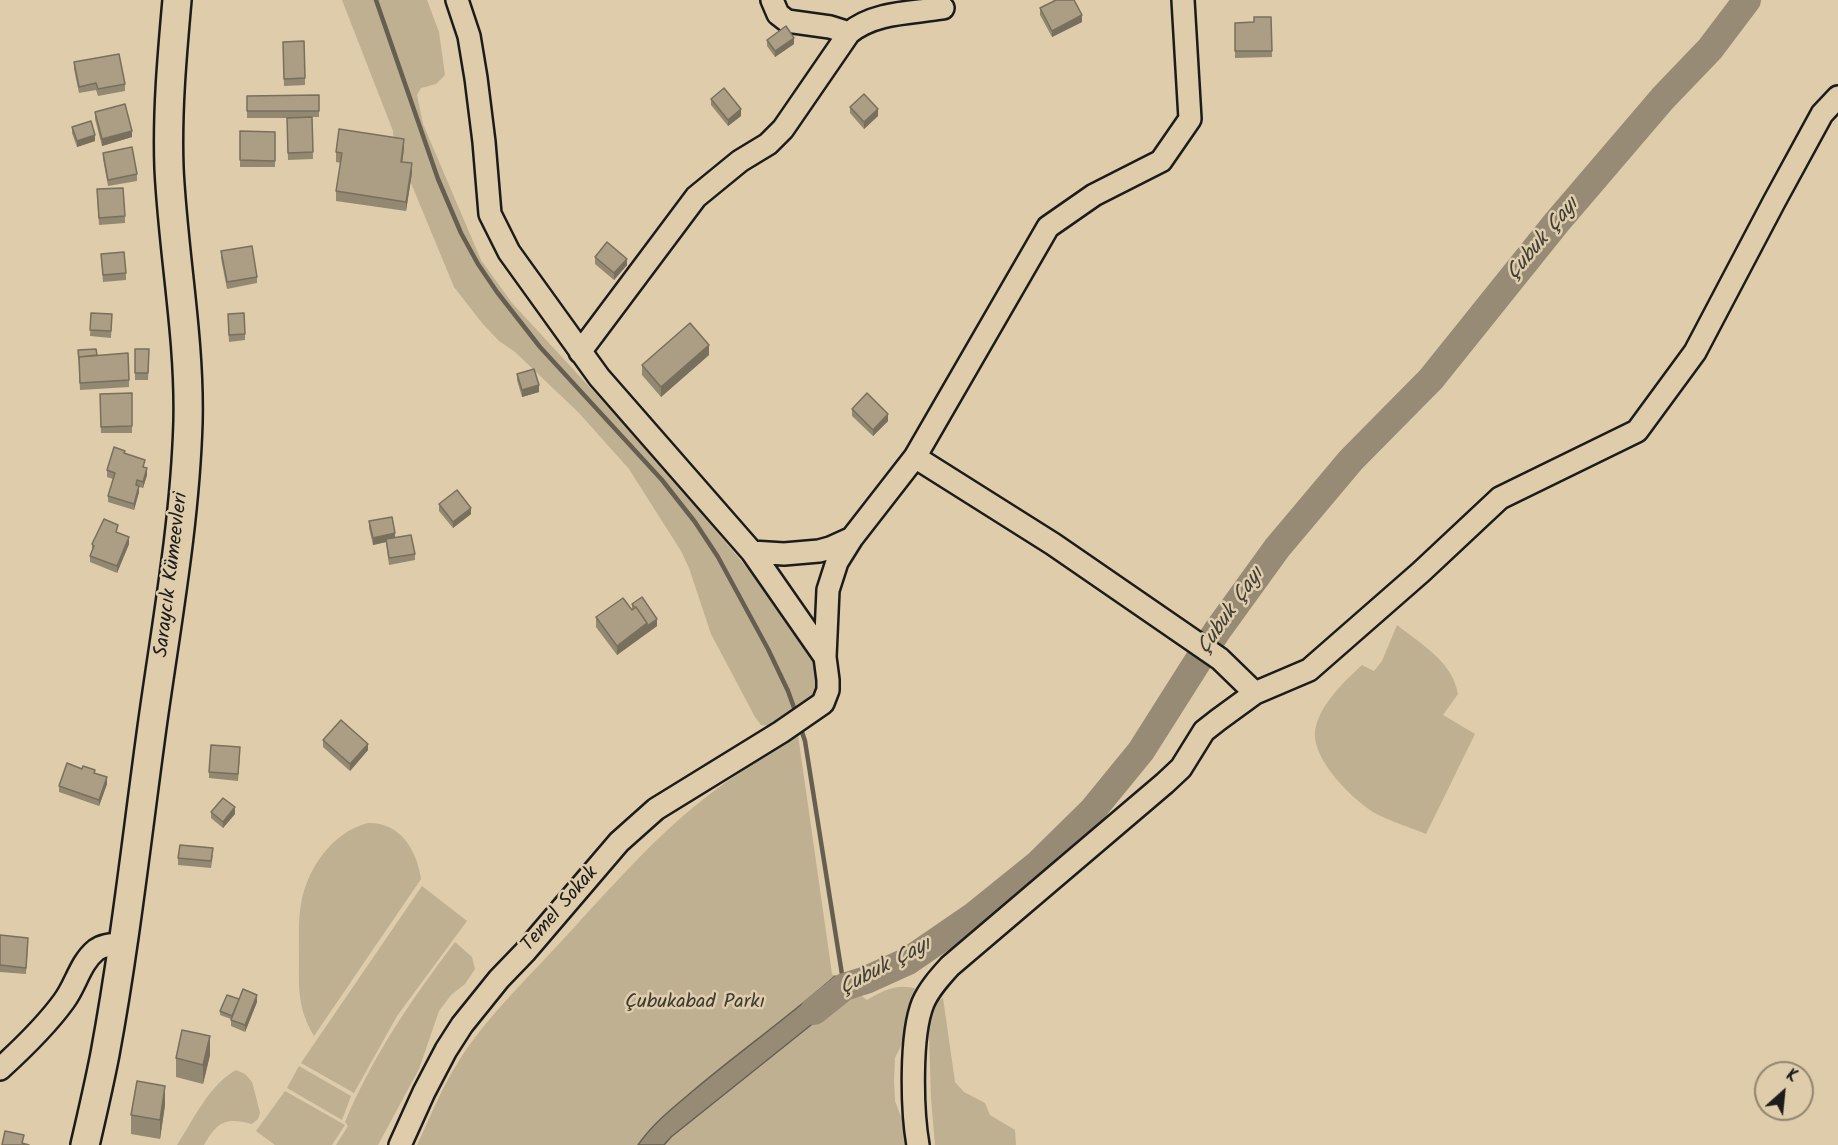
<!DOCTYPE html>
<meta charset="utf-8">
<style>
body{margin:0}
#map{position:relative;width:1838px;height:1145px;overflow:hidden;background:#deccaa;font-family:Kalam,sans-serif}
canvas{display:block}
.north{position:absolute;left:1754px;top:1061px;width:60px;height:60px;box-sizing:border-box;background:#deccaa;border:2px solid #908671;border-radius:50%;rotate:27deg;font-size:16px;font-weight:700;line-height:24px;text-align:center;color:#1c1c1c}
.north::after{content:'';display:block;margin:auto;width:21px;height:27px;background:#1c1c1c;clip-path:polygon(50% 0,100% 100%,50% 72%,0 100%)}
</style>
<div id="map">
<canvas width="1838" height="1145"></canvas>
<div class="north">K</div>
</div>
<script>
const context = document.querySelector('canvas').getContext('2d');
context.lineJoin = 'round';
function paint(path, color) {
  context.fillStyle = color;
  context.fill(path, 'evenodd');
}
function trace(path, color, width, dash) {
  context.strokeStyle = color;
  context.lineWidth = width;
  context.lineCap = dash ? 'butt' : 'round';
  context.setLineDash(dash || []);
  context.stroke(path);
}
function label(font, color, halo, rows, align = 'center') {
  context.font = font + ' Kalam,sans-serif';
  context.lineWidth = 5;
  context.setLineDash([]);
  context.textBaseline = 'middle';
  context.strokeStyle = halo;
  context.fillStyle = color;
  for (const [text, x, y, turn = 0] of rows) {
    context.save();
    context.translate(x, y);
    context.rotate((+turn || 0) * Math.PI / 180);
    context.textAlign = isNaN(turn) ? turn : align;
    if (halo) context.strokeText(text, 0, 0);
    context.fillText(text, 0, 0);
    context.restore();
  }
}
paint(new Path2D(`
 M342,0H427L439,32L445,75L436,84L421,88L417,95L423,124L481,260L512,303L657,460L778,605L806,645L820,674L818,693L772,726L761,725L755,717L711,634L689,568L681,551L629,469L579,413L515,352L499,341L482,323L454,287L394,142L393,131Z
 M1397,625C1422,645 1452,661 1458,694L1443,715L1475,734L1426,834C1410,827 1391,822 1375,813C1353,800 1312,760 1315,731C1319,705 1344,682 1362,665L1374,671L1382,661Z
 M798,735L832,974L867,1000C884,990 898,983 917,989L904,1040L895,1058L894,1081L895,1101L912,1145H417C430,1118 441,1089 457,1064C484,1020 522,984 557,946C598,902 638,855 683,816C718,785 759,760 798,735Z
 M368,823C400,822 417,850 421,879L314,1036C297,1007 299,988 299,956C299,939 298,921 301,904C307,869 332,832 368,823Z
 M422,886L467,921L397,1016L354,1093L301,1063Z
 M455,942L472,957L475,969L465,984L451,995L439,1011L419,1069L378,1145H336L348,1126L345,1122C373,1055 412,999 455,942Z
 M943,998L955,1082L964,1092L985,1103L990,1115L1015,1130L1016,1145H935L931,1098L929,1035L931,1007L936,1002Z
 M299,1066L351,1096L342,1120L287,1088Z
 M236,1070L245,1074L252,1082L255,1093L260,1113L258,1119L252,1124C227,1117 217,1121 204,1145H177C194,1119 209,1085 236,1070Z
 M285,1091L345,1125L332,1145H275L256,1131Z`), '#bfb092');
const water = new Path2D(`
 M835,976L851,993L671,1137L664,1145H638C653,1123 674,1107 694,1090C740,1051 790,1016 835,976Z`);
paint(water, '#978b75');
trace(water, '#665f51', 1.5);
trace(new Path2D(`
 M376,0L438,179L461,233L478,264L497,292L540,347L662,480L695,522L718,557L768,649L788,691L797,716
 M800,726L805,741L844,987`), '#665f51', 4.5);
trace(new Path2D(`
 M814,1011L844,987L866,980L908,961L975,915L1037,865L1092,811L1141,751L1217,631L1277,548L1351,460L1431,379L1557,222L1663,98L1710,49L1747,0`), '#978b75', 28);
const minor = new Path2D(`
 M457,0L469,36L476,78L484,142L490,214L509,252L599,377L752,552L784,554L819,551L830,548L852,538L915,457L1048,227L1094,195L1161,161L1190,119L1183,0
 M772,0L778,14L787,21L830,27L849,33
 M580,352L696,197L740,161L768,144L783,129L849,33C874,12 911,13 943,8
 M915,457L1053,544L1220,659L1255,693
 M752,552L825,657L828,590L837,562L852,538
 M0,1069C23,1048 46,1026 64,1001C76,985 80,963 96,950C104,944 113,945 122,944
 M400,1145L424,1092L446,1050L462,1025L499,979L525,952L619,842L656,809L781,732L823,703L828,690V680L825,657
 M918,1145C912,1111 910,1035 923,1003C929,989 940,977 950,966L1165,783L1181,768L1204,731L1218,720L1255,693L1309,670L1421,572L1500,498L1637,431L1695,352L1774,202L1822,114L1838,97`);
const major = new Path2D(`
 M85,1145C92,1115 99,1085 105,1054C125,946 137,836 152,727C166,626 185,524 188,422C190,337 173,253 169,168C167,112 172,56 177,0`);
trace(minor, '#1c1c1c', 26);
trace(major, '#1c1c1c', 32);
trace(minor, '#deccaa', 21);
trace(major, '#deccaa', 27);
paint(new Path2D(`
 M1040,8L1082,22L1052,37L1040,15Z
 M1271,17L1272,57L1235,58V23L1254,22Z
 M767,40L794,44L775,57L767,46Z
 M283,42L305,78V85L284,86Z
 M74,62L125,84V91L98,96L96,90L79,93L74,69Z
 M319,95V117H312L313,159L288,160L287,118H296H247V96Z
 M711,99L741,116L728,126L711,105Z
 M850,107L878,116L864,129L850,113Z
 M95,112L132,137L102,146L95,119Z
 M72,127L95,141L77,147L72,133Z
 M240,131L275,132V167H240Z
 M404,149L402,162L412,173L406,211L336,201V191L341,163L336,162V152Z
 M103,153L137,174V181L108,186L103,159Z
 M97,196L125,216V223L99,225Z
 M221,251L257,277V283L227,289L221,258Z
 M101,254L126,273V280L103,282Z
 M595,257L627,265L614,280L595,264Z
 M91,313L112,314L111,338L90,336Z
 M228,321L245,334V340L229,342Z
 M135,349H149L148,380H135Z
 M78,350L97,355L129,380V387L80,390Z
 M709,355L661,397L642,375V365Z
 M517,374L539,392L522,397L517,380Z
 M132,393V433H101L100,394Z
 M852,409L888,421L873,436L852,416Z
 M125,454L145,468L147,475L143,488L139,487V492L134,510L108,502V496L113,479L107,477V470Z
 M439,504L471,514L453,528L439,511Z
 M369,521L395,538L415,554V560L389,565L386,542L373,545L369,528Z
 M118,532V533L129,544L117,573L90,562V556L92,551V544Z
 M632,604L657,626L617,655L596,627V617L632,610Z
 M323,740L368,750L350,771L323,747Z
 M240,754L238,781L209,778V772Z
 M95,774L107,784L99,806L59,792V786Z
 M211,812L235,814L223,828L211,818Z
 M213,855L211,868L178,865V858Z
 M0,935L28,945L26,974L0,972Z
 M239,999L257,1002L245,1032L231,1026V1019L220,1015V1011Z
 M210,1055L203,1084L176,1077V1058Z
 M165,1105L160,1139L131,1134V1115Z`), '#938872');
paint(new Path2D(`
 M1082,15V22L1052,37V31Z
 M794,38V44L775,57V51Z
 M741,109V116L728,126V120Z
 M878,109V116L864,129V122Z
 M132,131V137L102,146V139Z
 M95,135V141L77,147V141Z
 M404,139V149L401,172V162Z
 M412,163V173L406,211V202Z
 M627,259V265L614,280V273Z
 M709,345V355L661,397V387Z
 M539,385V392L522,397V390Z
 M888,414V421L873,436V430Z
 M147,468V475L143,488V482Z
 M139,486V492L134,510V504Z
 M471,508V514L453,528V522Z
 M395,533V540L373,545V538Z
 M129,537V544L117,573V566Z
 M657,619V626L617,655V646L647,623Z
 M368,744V750L350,771V764Z
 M107,777V784L99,806V800Z
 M235,807V814L223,828V822Z
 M257,995V1002L245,1032V1025Z
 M210,1036V1055L203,1084V1065Z
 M165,1086V1105L160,1139V1120Z`), '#786f5d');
const building = new Path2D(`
 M1056,0H1074L1082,15L1052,31L1040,8Z
 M1254,17H1271L1272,51H1235V23L1254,22Z
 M786,26L794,38L775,51L767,40Z
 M304,41L305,78L284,79L283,42Z
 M119,54L125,84L98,89L96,83L79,87L74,62Z
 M724,88L741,109L728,120L711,99Z
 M864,94L878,109L864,122L850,107Z
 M319,95V111H247V96Z
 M125,104L132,131L102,139L95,112Z
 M312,117L313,152L288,153L287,118Z
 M91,121L95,135L77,141L72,127Z
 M339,129L404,139L401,162L412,163L406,202L336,191L342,153L336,152Z
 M240,131L275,132V161L240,160Z
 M132,147L137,174L108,180L103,153Z
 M123,188L125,216L99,218L97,189Z
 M607,242L627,259L614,273L595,257Z
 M252,246L257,277L227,282L221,251Z
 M124,252L126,273L103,275L101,254Z
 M91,313L112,314L111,331L90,330Z
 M244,313L245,334L229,335L228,314Z
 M690,323L709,345L661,387L642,365Z
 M96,349L97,355L79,357V360L78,350Z
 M135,349H149L148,373H135Z
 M128,353L129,380L80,383L79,357Z
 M534,369L539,385L522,390L517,374Z
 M132,393V426L101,427L100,394Z
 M867,393L888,414L873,430L852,409Z
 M114,447L125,451L124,453L145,460L143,467L147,468L143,482L137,480L136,485L139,486L134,504L108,496L115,473L107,470Z
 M457,490L471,508L453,522L439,504Z
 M392,517L395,533L373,538L369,521Z
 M104,519L118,525L116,532L129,537L117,566L90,556L94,546L92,544Z
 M411,535L415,554L389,558L386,539Z
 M642,597L657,619L647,626V623L636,607L635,608L632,604Z
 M623,598L632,610L636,607L647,623L617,646L596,617Z
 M341,720L368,744L350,764L323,740Z
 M211,745L240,747L238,774L209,772Z
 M67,763L82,769L83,766L95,770L94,773L107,777L99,800L59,786Z
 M223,798L235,807L223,822L211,812Z
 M180,845L213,848L211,861L178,858Z
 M0,935L28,938L26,968L0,965Z
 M243,989L257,995L245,1025L231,1020Z
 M227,995L239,999L232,1016L220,1011Z
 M182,1030L210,1036L203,1065L176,1058Z
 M137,1081L165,1086L160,1120L131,1115Z
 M5,1131L24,1135L22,1143L29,1145H2Z`);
paint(building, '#ab9e85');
trace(building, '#786f5d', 1.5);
label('20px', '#1c1c1c', '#deccaa', [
 ["Saraycık Kümeevleri",173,575,-83],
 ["Temel Sokak",561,910,-49]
]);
label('20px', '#3d3a34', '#deccaa', [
 ["Çubukabad Parkı",695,1004]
]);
label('italic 21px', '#413d37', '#deccaa', [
 ["Çubuk Çayı",1544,240,-50],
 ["Çubuk Çayı",1232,612,-55],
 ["Çubuk Çayı",886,968,-28]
]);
</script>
